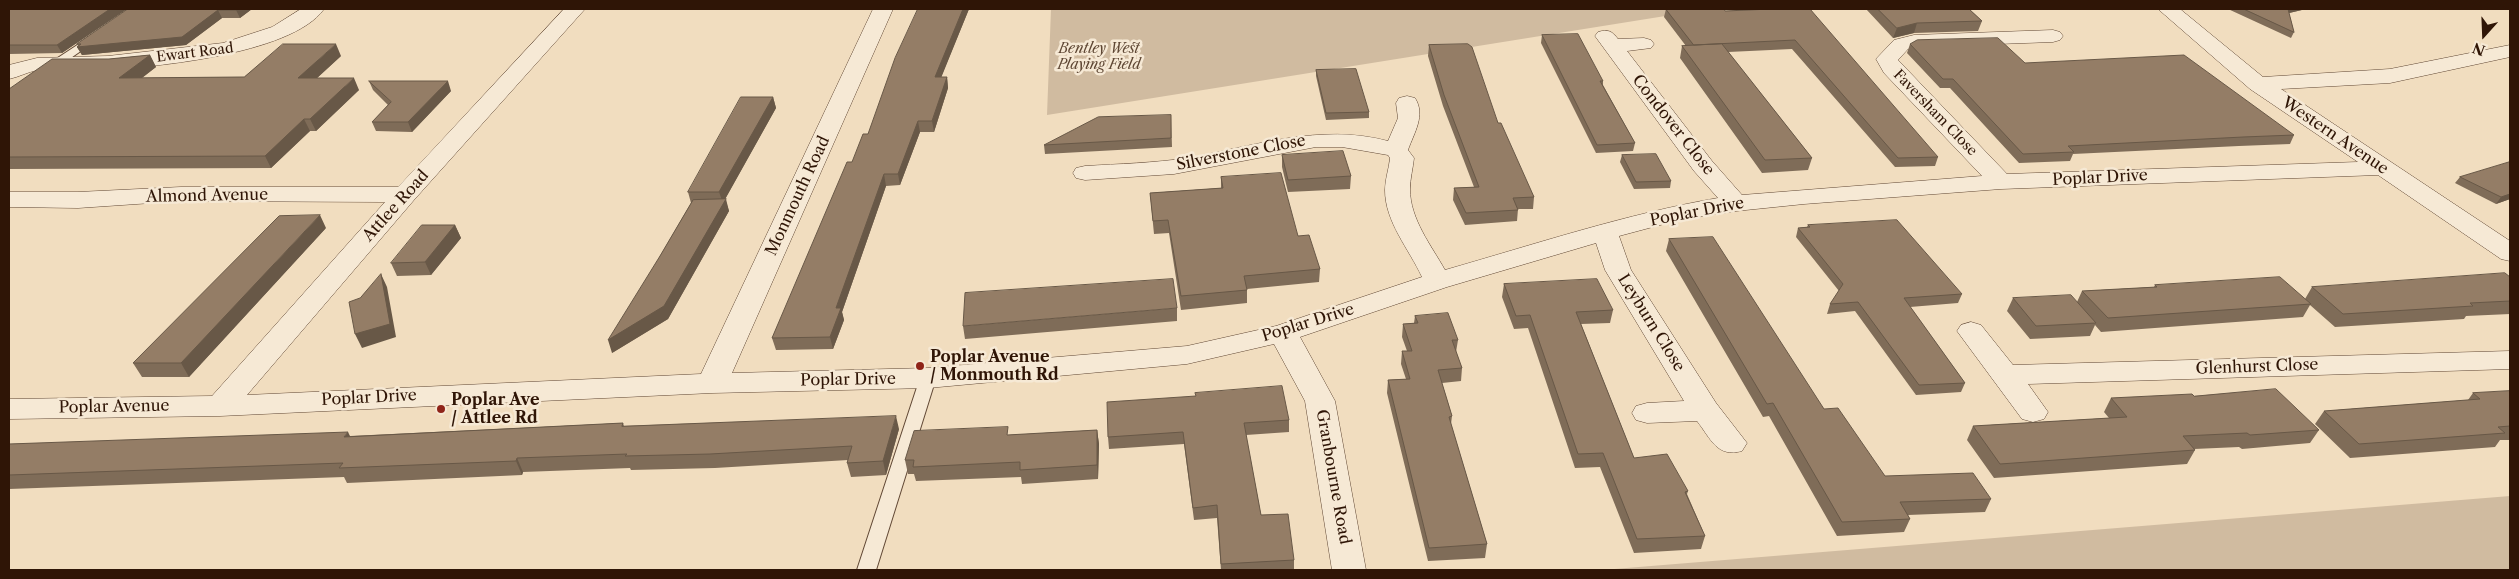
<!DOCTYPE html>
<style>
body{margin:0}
#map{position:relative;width:2519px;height:579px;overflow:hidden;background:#f1ddbf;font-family:"Libre Caslon Text",serif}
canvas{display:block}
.frame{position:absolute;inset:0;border:10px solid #2f1506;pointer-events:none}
.north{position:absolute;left:2459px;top:10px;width:50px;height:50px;-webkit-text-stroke:4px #f6e9d5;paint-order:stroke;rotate:200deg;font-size:14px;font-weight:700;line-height:20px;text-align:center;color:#2f1506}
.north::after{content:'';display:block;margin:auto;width:18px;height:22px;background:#2f1506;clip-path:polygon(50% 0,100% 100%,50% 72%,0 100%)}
</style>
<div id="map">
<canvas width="2519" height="579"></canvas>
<div class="frame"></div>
<div class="north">N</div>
</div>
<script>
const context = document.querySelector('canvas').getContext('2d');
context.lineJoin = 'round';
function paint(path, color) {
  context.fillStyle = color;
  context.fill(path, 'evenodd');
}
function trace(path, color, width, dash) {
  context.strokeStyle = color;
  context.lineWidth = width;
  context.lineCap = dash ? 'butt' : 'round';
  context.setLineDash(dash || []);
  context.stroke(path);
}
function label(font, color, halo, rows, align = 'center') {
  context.font = font + ' "Libre Caslon Text",serif';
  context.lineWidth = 5;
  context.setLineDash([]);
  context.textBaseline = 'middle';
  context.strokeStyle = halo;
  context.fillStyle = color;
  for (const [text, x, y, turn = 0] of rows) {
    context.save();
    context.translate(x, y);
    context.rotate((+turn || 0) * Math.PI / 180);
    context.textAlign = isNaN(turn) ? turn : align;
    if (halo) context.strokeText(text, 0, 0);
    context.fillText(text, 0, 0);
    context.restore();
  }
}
paint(new Path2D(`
 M1051,9H1709L1047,115Z
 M2510,496V570H1602Z`), '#d0bba0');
const service = new Path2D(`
 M94,34L98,35V39L58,67H50V63Z
 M928,373L934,374L936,378L876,570H857L920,378L922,374Z`);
const minor = new Path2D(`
 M301,9H324C292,55 145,69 91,70C74,71 56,68 38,70C27,72 19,77 9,79V65L37,58L108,56L223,43L272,27Z
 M564,9H585L414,200L247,395L701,374L873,9H893L732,373L928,368L1187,346L1276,326L1422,277C1409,249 1385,222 1385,190C1385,179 1389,169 1390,158L1388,155L1342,147H1316L1174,174L1085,180L1076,178L1073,173L1076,168L1085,166C1119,164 1154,163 1188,158C1255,146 1320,123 1388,141L1398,118L1396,103L1399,98L1407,96L1415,98C1426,115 1414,133 1408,150L1414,158C1413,168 1410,179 1410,189C1410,219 1431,245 1445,270C1536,244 1626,214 1718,198L1694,171L1595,36L1598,32C1608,29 1612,31 1618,39L1644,38L1651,40L1654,44L1651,48L1627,51L1712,161L1742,195L1982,176L1884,73L1876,59L1894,40L1914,35L2053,30L2060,32L2063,36L2060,40L2053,42L1914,47L1908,49L1898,60L2007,174L2358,162L2250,89L2158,9H2180L2263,77L2390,69L2510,45V57L2390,83L2281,89L2510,241V261L2501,259L2378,175L2001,189L1804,204L1736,211L1679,220L1619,236L1631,270L1716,403L1747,443L1742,451C1717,458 1711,439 1697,421L1647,423L1636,420L1632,413L1636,406L1647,403L1684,401L1605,270L1596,243L1447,287L1300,337L1335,401L1366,570H1332L1305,401L1274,344L1187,364L928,388L712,393L220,416L9,419V399L212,396L385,202L181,201L78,208L9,207V192H78L181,187H398Z
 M1971,322L1981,325L2013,365L2510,351V369L2028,384L2048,412L2044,419L2033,422L2022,419L1957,331L1961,325Z`);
trace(service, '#604734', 2);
trace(minor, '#604734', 1);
paint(service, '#f6e9d5');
paint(minor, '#f6e9d5');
paint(new Path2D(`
 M9,9H127L62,53L9,54Z
 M128,9H252L240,18H222L186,45L82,55L77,47L78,46L77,44Z
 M918,9H969L941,77H947L948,88L934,132H920L900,185L886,186L842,312L844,320L833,349L776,350L772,338L852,162L868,134Z
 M1666,9L1725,11L1771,9L1938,157L1935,166L1895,167L1792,49L1728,52L1812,158L1808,170L1762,173L1680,58L1682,46H1686L1664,17Z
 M1866,9H1969L1982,21L1978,31L1914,33L1893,38Z
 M2228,9H2306L2289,13L2294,32L2291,38Z
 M1542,35L1603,81V85L1635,143L1633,151L1596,153L1541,43Z
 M1910,44L2025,63L2294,135L2290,144L2239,146L2073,154L2070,161L2019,163L1950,88H1940L1907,53Z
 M1429,45L1498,123L1534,197L1533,209H1518L1517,221L1465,225L1453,200L1454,188L1474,187L1443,106L1428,56Z
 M150,55L156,67L142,78L244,77L341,56L317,78L359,90L316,131H310L271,168L9,169V89L109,59Z
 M1316,70L1369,112V118L1326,120L1316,76Z
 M369,81L451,91L412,132L376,131L372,122L388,105L373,90Z
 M773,97L776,108L725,199L729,211L668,319L612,353L660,256L691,203L688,192Z
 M1171,115L1172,147L1045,154L1044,145Z
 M1282,155L1351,176L1350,189L1288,192L1282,167Z
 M1622,155L1671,181L1670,188L1634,189L1620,162Z
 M2510,162V199L2496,204L2455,183L2460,177Z
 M1221,177L1298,236L1320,269L1319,282L1247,289V303L1181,310L1169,233L1154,234L1150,193L1221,188Z
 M455,225L461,238L431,275L397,276L391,263Z
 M1808,225L1962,294L1958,303L1910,307L1965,383L1961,392L1916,395L1855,311L1827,314L1830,304L1839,291L1796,237L1798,228L1807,227Z
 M326,228L189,377H142L133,363Z
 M1669,239L1885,476L1991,499L1985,512L1908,515L1910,519L1904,532L1837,536L1769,416L1763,417L1666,251Z
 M2510,277V314L2466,316L2464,319L2335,327L2310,305L2303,317L2101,332L2095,325L2090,336L2030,339L2007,311L2013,298L2077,302L2082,291L2154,287L2155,285L2305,299L2312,287Z
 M1504,284L1613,310L1610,323L1581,324L1634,458L1688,491L1687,494L1705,536L1701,549L1634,553L1600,467L1575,468L1528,328L1514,329L1502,297Z
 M1177,308V321L965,339L963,326Z
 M1415,316L1458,340L1456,352L1462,368L1461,381L1442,383L1452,416L1451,424L1487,544L1485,558L1428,561L1387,393L1388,380L1406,379L1401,364L1402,351H1407L1402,337L1403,324L1414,323Z
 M2510,391V440H2500L2495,447L2350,458L2315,424L2324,411L2468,400L2473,393Z
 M1195,396L1289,420V432L1246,435L1261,515L1294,560V570H1221L1217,518L1194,520L1184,444L1109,449L1108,437Z
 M2194,396L2319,430L2310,443L2242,449L2239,447L2194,449L2195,450L2187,464L1994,478L1967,440L1973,426L2109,418L2104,412L2111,398Z
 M623,423L624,426L899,429L886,475L851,477L847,463L848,460L715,468L631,470L630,468L523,472L522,475L347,483L344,477L9,489V444L350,436Z
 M1097,430L1099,444L1098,479L1022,484L1021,477L916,481L914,474H908L905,460L1009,435Z`), '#7f6c58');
paint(new Path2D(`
 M110,9H127L62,53L57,45Z
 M238,9H252L240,18L236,10Z
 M963,9H969L937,88L935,77Z
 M2288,9H2306L2285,14Z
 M218,10L222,18L186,45L82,55L77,47Z
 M1917,23L1914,33L1893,38L1897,28Z
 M336,44L341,56L304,90L298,78Z
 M150,55L156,67L126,90L119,78Z
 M947,77L948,88L934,132L932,121Z
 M354,78L359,90L316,131L310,119Z
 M448,81L451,91L412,132L408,122Z
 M773,97L776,108L723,203L719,192Z
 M304,119L310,131L271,168L265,156Z
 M918,121L920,132L900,185L898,174Z
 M884,174L886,186L842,312L844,320L833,349L830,337L836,308Z
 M2510,194V199L2496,204L2501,197Z
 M726,199L729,211L668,319L612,353L608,340Z
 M320,215L326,228L189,377L181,363Z
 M455,225L461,238L431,275L425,262Z
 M381,274L387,287L396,337L362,348L355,334Z
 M896,416L899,429L886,475L883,461Z
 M1097,430L1099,444L1098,479L1097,465Z
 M348,432L355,446L344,437Z
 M517,458L523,472L522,475L516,461Z`), '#685847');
const building = new Path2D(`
 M9,9H110L57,45H9Z
 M128,9H238L236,10H218L182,37L77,47L81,44H77Z
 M918,9H963L935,77H947L932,121H918L898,174H884L836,308H841L830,337L772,338L847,162H852L863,134H868L895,58Z
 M1666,9H1724L1725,11L1771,9H1810L1938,157L1898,158L1795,40L1694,45Z
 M1878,9H1969L1982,21L1917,23L1897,28Z
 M2244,9H2288L2294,32Z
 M1578,34L1603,81H1600L1635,143L1597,145L1542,35Z
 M1998,38L2025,63L2184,55L2294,135L2243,137L2068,146L2074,152L2023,154L1953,79H1943L1910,44L1917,40Z
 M283,44H336L298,78H354L310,119H304L265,156L9,157V89L52,59H109L150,55L119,78L244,77Z
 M1468,44L1472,47L1498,123H1501L1534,197L1513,198L1518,210L1466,213L1454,188L1479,187L1444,95L1429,45Z
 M1722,44L1812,158L1765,160L1682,46Z
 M1356,69L1369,112L1326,113L1316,70Z
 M369,81H448L408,122H372L391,102Z
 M741,97H773L719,192H688Z
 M1171,115V138L1044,145L1098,117Z
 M1343,151L1351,176L1288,180L1282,155Z
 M1656,154L1671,181L1636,182L1622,155Z
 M2510,162V194L2501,197L2460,177Z
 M1281,173L1298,236L1309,235L1320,269L1244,276L1247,290L1181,296L1168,220L1153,221L1150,193L1223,188L1221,177Z
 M726,199L664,306L608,340L660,256L693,200Z
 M320,215L181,363H133L279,216Z
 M1897,220L1962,294L1904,298L1965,383L1919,385L1858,302L1830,304L1843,284L1798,228L1810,227L1808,225Z
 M422,225H455L425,262L391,263Z
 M1713,237L1824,409L1838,408L1885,476L1973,473L1991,499L1900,502L1910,519L1842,522L1773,403L1767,404L1669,239Z
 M2505,273L2510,277V301L2470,303L2473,306L2343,314L2312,287Z
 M381,274L390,324L355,334L349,302L360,298Z
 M2280,277L2311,304L2108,318L2082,291L2157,287L2155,285Z
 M1173,279L1177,308L963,326L965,293Z
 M1597,279L1613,310L1576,312L1634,458L1667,454L1688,491L1685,492L1705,536L1637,539L1603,453L1578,454L1530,315L1516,316L1504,284Z
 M2071,295L2096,323L2036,326L2013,298Z
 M1448,313L1458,340H1452L1462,368L1438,370L1452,416L1449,417L1487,544L1429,548L1388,380L1410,379L1402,351H1412L1403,324L1418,323L1415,316Z
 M1282,386L1289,420L1244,423L1261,515L1288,514L1294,560L1221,564L1217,505L1193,508L1183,432L1108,437L1107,402L1196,396L1195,393Z
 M2276,389L2319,430L2250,435L2247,433L2183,436L2195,450L2000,464L1973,426L2127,417L2111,398L2192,394L2194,396Z
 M2510,391V426L2498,427L2505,433L2359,444L2324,411L2480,399L2473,393Z
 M896,416L883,461L847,463L852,446L710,454L625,456L627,454L517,458L516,461L339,468L343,463L9,475V444L348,432L344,437L623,423L622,426Z
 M1008,427L1007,435L1097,430V465L1020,470V462L913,467L914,460H905L914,431Z`);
paint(building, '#947d66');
trace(building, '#685847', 1);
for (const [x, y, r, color] of [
 [920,366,5,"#8f2418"],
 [441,409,5,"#8f2418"]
]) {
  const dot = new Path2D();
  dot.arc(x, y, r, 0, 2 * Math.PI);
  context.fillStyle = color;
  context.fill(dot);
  trace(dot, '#f6e9d5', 2);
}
label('italic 14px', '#5f4734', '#f6e9d5', [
 ["Bentley West",1099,49],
 ["Playing Field",1099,65]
]);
label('14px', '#2f1506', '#f6e9d5', [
 ["Ewart Road",195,53,-7],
 ["Faversham Close",1935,113,46]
]);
label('16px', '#2f1506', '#f6e9d5', [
 ["Condover Close",1673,125,52],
 ["Western Avenue",2335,136,34],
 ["Silverstone Close",1241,153,-11],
 ["Poplar Drive",2100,178,-3],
 ["Almond Avenue",207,196,-1],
 ["Monmouth Road",798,196,-65],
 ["Attlee Road",396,206,-48],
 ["Poplar Drive",1697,212,-11],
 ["Poplar Drive",1308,323,-17],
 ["Leyburn Close",1651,323,58],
 ["Glenhurst Close",2257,367,-2],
 ["Poplar Drive",848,380,-1],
 ["Poplar Drive",369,398,-3],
 ["Poplar Avenue",114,407,-1],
 ["Granbourne Road",1333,477,80]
]);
label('bold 16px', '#2f1506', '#f6e9d5', [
 ["Poplar Avenue",930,357],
 ["/ Monmouth Rd",930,375],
 ["Poplar Ave",451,400],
 ["/ Attlee Rd",451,418]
], 'left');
</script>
